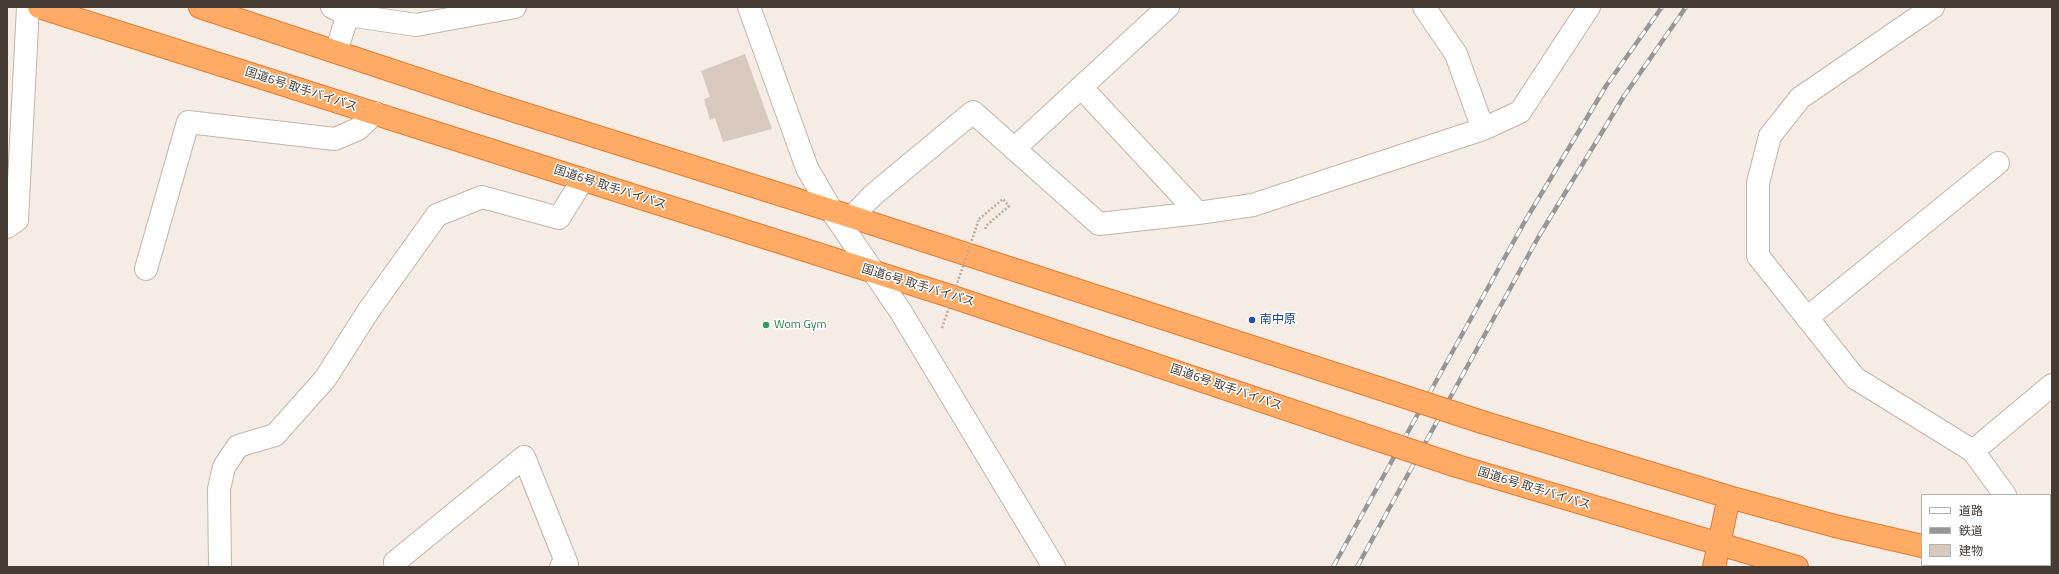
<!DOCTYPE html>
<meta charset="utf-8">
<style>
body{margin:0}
#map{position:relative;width:2059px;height:574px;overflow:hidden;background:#f4ece5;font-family:"Titillium Web","Noto Sans JP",sans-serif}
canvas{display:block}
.frame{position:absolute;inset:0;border:8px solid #473c34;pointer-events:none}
.legend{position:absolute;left:1921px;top:494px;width:130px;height:72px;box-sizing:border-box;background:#fff;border:1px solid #b5b1ae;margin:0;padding:5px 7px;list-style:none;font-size:12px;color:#473c34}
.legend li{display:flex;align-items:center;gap:8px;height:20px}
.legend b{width:20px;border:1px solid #b5b1ae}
</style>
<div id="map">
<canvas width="2059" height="574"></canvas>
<div class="frame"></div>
<ul class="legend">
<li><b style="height:5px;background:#fff"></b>道路</li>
<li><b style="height:5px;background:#969696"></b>鉄道</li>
<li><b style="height:11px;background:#d9c8bd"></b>建物</li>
</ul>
</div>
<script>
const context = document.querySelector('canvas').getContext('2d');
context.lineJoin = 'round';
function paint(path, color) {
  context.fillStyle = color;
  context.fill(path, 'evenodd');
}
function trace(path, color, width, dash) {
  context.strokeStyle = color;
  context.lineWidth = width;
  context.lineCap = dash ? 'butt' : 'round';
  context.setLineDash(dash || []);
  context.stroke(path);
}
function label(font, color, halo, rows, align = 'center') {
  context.font = font + ' "Titillium Web","Noto Sans JP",sans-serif';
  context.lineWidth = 3;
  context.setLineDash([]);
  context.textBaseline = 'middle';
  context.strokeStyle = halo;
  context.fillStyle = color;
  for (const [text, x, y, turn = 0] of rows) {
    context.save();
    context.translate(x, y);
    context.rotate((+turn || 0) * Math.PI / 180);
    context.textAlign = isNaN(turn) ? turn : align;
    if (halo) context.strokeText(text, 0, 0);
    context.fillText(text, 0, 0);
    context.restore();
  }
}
paint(new Path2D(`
 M745,54L772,129L723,142L715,118L710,120L704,99L710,97L701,71Z`), '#d9c8bd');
const minor = new Path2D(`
 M332,7L348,15
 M749,7L807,168L831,210L901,312L1054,567
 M1424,7L1456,54L1483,129
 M1933,7L1800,98L1770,136L1758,183V256L1855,378L1973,451L2005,495
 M336,51L348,15L416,25L515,7
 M1081,87L1198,213L1253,205L1483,129L1520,112L1589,7
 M1014,149L1168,7
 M852,217L873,195L973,112L1099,224L1198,213
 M7,227L17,220L28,7
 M146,269L188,122L335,139L358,129L375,113
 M1807,318L1998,163
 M1973,451L2052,385
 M220,567L219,489L224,467L238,446L275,435L325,379L369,310L437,215L482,197L559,218L583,179
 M396,567L395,562L524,457L567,564L561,567`);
const highway = new Path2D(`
 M39,7L950,296L1349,430
 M200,7L493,104L852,217L1375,387
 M1485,423L1729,497L1835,526L1922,546
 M1457,466L1797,567
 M2021,565L2033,567
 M1714,567L1729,497`);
trace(minor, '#c3b5aa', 24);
trace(highway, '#e97a2a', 24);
trace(new Path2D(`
 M979,219L1003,199L1009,206L986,226L985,231`), '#c3aa97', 2.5, [2, 2]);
trace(minor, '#fff', 22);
trace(highway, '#ffab65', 22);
const rail = new Path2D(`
 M1333,567L1525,221L1606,86L1662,7
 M1357,567L1539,236L1624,96L1686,7`);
trace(rail, '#969696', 4.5);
trace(rail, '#fff', 3, [9]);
const highwayBridge = new Path2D(`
 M1375,387L1485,423
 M1349,430L1457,466`);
trace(highwayBridge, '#e97a2a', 24, []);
trace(new Path2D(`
 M942,328L979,219`), '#c3aa97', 2.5, [2, 2]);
trace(highwayBridge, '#ffab65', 22);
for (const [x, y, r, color] of [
 [1252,320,4,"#1a4fb4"],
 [766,325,4,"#2e9e5b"]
]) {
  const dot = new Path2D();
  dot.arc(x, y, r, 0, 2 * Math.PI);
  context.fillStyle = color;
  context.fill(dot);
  trace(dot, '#fff', 1.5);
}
label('12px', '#473c34', '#fff', [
 ["国道6号 取手バイパス",301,90,18],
 ["国道6号 取手バイパス",610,188,18],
 ["国道6号 取手バイパス",918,286,17],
 ["国道6号 取手バイパス",1226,388,19],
 ["国道6号 取手バイパス",1534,489,17]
]);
label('12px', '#164399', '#fff', [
 ["南中原",1260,320]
], 'left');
label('12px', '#27864d', '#fff', [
 ["Wom Gym",774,325]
], 'left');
</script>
